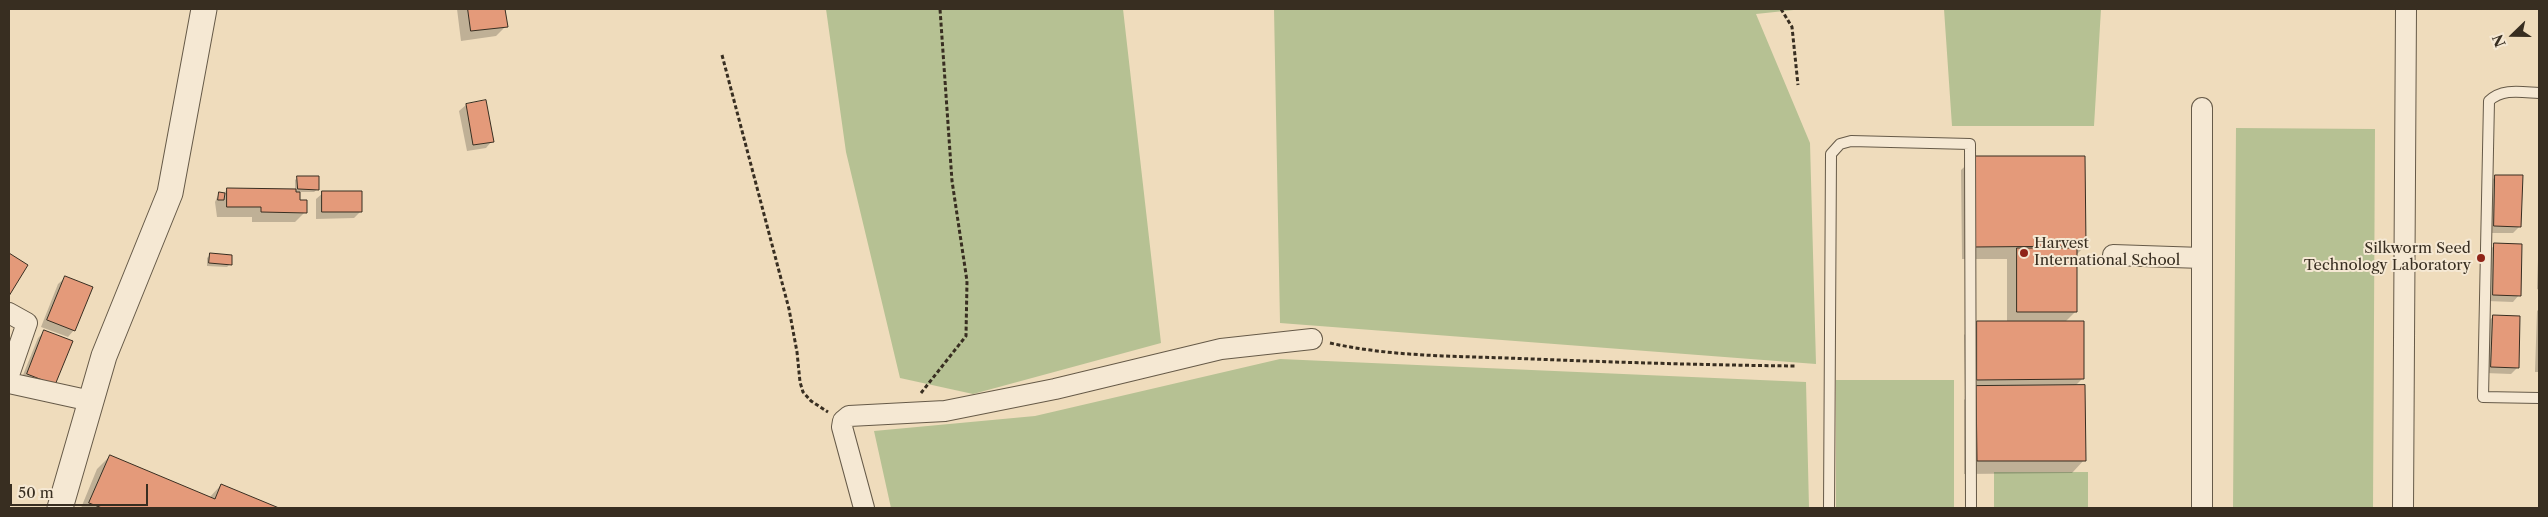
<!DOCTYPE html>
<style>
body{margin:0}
#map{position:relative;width:2548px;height:517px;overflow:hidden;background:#efdcbc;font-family:"Libre Caslon Text",serif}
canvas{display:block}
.frame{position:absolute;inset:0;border:10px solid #382e21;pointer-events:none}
.north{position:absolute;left:2488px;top:10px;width:50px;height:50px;-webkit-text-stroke:4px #f5e8d3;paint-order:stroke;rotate:248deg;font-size:14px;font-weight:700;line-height:20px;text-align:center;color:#382e21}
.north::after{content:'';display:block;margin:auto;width:18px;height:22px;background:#382e21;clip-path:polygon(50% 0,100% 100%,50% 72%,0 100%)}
.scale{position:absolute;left:10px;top:484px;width:138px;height:22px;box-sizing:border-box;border:2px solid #382e21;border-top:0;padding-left:6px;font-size:15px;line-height:18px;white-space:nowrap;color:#382e21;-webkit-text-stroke:4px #f5e8d3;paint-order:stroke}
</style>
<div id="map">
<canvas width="2548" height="517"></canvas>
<div class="frame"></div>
<div class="north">N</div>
<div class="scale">50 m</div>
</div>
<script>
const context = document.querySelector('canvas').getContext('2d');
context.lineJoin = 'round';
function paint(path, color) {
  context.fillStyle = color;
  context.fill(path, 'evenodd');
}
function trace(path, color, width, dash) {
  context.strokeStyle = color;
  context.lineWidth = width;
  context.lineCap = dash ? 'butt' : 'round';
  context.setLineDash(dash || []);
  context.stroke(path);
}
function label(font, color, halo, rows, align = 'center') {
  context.font = font + ' "Libre Caslon Text",serif';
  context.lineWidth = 4;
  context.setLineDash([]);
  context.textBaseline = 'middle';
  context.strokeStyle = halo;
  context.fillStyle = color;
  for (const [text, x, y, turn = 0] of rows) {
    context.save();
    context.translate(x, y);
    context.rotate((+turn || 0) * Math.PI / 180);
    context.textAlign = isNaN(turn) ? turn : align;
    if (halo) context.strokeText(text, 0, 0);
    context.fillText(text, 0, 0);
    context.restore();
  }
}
paint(new Path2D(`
 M826,9H1123L1161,343L973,394L900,378L846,152Z
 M1274,9H1803L1756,14L1810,143L1816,364L1280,323Z
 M1944,9H2101L2094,126H1952Z
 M2236,128L2375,129L2373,508H2233Z
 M1280,359L1806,382L1809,508H891L874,431L1035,416Z
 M1836,380H1954V508H1836Z
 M1994,472H2088V508H1994Z`), '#b6c193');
paint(new Path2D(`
 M457,9H504L506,26L496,36L461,41Z
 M466,105L492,141L486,148L467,151L459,111Z
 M2539,154V197H2538Z
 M1974,158L2085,246L2076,255V311L2065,322L2083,378L2075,386L2084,460L2072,473L1964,474V400L1971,392H1965L1964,335L1977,322H2007V259H1962L1961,170Z
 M2496,176L2520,226L2513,233H2488L2489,183Z
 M298,177L318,189L314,192H299V201L305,212L295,222H252V217H217L215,202L219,193L223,194L227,190L295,191V180Z
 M323,193L361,211L354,218L316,219V199Z
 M2539,229V290L2537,289Z
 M2495,245L2519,295L2513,302L2487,301L2488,251Z
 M210,255L230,264L227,267L207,266V258Z
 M65,278L74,330L68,337L41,327L58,284Z
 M2539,309V372H2535L2537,311Z
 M2493,317L2518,367L2511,374L2485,373L2486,323Z
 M45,331L54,384L21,380L38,338Z
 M110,456L209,498L221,485L275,508H81L97,469Z`), '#0003');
const building = new Path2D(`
 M468,9H505L508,27L471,31Z
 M486,100L494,142L473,145L466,104Z
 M1973,156H2085L2086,246L1974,247Z
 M2495,175H2523L2521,227L2494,226Z
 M297,176H319V190L298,189Z
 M227,188L296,189V192H300V200H307V213L261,212V207H227Z
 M322,191H362V212H322Z
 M219,192L225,193L224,200H218Z
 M2494,243L2522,244L2521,296L2493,295Z
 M2017,248H2077V312H2017Z
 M9,253L28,265L9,296Z
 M210,253L232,255V265L209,263Z
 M65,276L93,287L75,331L47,320Z
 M2493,315L2520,316L2519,368L2491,367Z
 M1977,321H2084V379L1977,380Z
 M44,330L73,341L55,385L27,374Z
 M2085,385L2086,461H1977L1976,386Z
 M110,455L215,499L221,484L279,508H102L89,503Z`);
paint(building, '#e49a7a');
trace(building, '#382e21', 1);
const service = new Path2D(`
 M2539,93C2521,92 2502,88 2489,101L2483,397L2539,398
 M1829,508L1831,154L1840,144L1851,141L1970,144L1971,508`);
const minor = new Path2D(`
 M2202,108V508
 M2113,255L2202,258
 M9,313L27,323L9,375
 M9,383L91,401
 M864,508L842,427L843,421L849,416L945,411L1055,389L1221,349L1312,339
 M2403,508L2406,9`);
const tertiary = new Path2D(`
 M60,508L104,356L170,193L204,9`);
trace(service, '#665a48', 12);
trace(minor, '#665a48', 22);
trace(tertiary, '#665a48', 27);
trace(new Path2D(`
 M1781,9L1792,27L1798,85
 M722,55L789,309L797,352L800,382L803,392L811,401L828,412
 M1330,343C1388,356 1448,356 1507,358C1604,362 1700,365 1796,366
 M921,393L966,336L967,281L952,181L940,9`), '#382e21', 3, [4, 2.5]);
trace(service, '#f5e8d3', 10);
trace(minor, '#f5e8d3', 20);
trace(tertiary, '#f5e8d3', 25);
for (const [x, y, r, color] of [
 [2024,253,5,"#8f2418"],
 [2481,258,5,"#8f2418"]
]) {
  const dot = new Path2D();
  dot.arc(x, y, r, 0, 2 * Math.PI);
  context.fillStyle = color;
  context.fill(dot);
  trace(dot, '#f5e8d3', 2);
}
label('15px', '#382e21', '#f5e8d3', [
 ["Harvest",2034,244],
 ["International School",2034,261],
 ["Silkworm Seed",2471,249,"right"],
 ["Technology Laboratory",2471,266,"right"]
], 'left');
</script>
